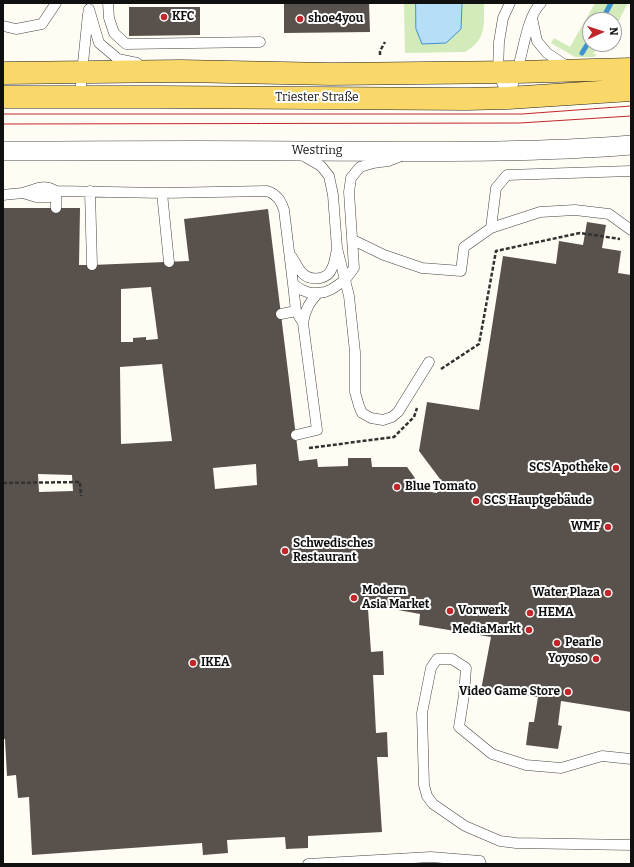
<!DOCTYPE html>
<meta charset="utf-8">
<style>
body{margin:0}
#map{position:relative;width:634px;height:867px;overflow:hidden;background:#fffdf3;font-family:Bitter,serif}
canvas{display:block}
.frame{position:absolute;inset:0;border:4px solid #101010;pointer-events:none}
.north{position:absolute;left:582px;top:12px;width:40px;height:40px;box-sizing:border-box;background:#fff;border:1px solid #9f9f9f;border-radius:50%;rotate:87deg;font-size:11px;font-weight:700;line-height:16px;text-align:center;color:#101010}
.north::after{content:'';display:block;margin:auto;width:14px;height:18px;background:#c2252a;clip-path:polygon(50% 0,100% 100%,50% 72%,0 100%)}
</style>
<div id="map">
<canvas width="634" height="867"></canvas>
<div class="frame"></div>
<div class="north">N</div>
</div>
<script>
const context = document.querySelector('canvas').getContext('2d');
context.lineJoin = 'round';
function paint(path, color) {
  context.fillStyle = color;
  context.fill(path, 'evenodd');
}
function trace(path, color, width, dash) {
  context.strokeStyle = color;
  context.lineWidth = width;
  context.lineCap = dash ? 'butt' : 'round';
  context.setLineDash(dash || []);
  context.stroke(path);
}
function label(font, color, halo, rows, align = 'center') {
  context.font = font + ' Bitter,serif';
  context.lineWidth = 4;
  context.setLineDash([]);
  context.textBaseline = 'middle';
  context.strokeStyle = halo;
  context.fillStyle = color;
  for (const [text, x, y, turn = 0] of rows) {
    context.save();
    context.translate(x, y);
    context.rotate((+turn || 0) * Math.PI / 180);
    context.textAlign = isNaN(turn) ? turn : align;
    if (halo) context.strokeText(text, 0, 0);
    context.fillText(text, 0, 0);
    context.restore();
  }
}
paint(new Path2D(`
 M404,3H416V29H461L462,3H484C484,24 487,40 465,52L405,53Z
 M595,3H628L619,20L614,26V20H590V44H601L593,54H597L594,57H575L551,43L554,38L570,47Z`), '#d3ebbb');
const water = new Path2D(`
 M416,3H462L461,29L446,43L422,44L416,29Z`);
paint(water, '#b7def7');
trace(water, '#3d92cf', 1);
trace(new Path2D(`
 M602,20L611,3
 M582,53L590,40`), '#3d92cf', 5);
paint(new Path2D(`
 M284,3H369L370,32L284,33Z
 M129,7H200V35L129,36Z
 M3,208H80L79,265H92L189,261L184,219L268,209L299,461L317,459L318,467L348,466V458H371L372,467H407L415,478L413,489L437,493L440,479L419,451L427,402L479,410L503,256L556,264L559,241L583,245L587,222L606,225L602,248L621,251L618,273L631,275V712L561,701L558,725L562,726L558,749L526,745L529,722H534L538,697L481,690L491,637L419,625L420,614L387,608L368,609L371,652L383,651L384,675H373L376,733L387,732L388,757H377L382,832L308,836V848L286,849L285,837L227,840L228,853L203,855L202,843L32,855L29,797L18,798L16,775L7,776L5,739H3ZM151,287L158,339L146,340V337L133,338V342H121V289ZM162,364L172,441L121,444L120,367ZM256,464L257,485L215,489L213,468ZM38,474L72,475L73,491L39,492Z`), '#59514c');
const lane = new Path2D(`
 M108,3L109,18L114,33L126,44L260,42
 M89,9L99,43L118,59L137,63
 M532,18L537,41L547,53L568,67
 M3,26L16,29L42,24L56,3
 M80,97L82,73L88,14
 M508,98C511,89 515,80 517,71C523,53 527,16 541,3
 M508,98L498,72L499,42L503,18L510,3
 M302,155L321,166L329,176L333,195L337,248L349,296L355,352V392L359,406L362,413L371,418L383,420L392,417L398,412L429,362
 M90,191L92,265
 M23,193L36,197H50L56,191
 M162,193L169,262
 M3,195C9,194 16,194 22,193C36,190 42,183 56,191L162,193L267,191C277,194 281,201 284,210L293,284L296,311L303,323
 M56,208V191
 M491,228L496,188L507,175L631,171
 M353,240L384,255L422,268L461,271L464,247L491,228L540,212L575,210L609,214L631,230
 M292,257C299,269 303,281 320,278C325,277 330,274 332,268C335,263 335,256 337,250
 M293,284L302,290L310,293H318L325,292L332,289L345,280L354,268L349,192L351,178L360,167L373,163L388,161L401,156
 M281,314L296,311
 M296,435L317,430L303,323C305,310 309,303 318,293
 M631,759L602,756L561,768L526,765L492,754L459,727L464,695L466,668L452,659H437L431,668L422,713L424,785L427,796L433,804L465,826L500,841L516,843L631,845
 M308,864L431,857L480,861L481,864`);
const street = new Path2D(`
 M3,151C101,151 199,150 297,151C408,151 520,154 631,145`);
const primary = new Path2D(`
 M3,73L181,71L331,74L517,72L631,69
 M3,97H158L467,99L508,98L631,90`);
trace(lane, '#434343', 11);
trace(street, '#434343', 20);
trace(primary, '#212121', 23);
trace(new Path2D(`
 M380,55V51L385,42
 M441,369L479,344L496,251L580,233L620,239
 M309,448L394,437L414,417L417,408
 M3,483L80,482L81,496`), '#323232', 2.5, [4, 2]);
trace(lane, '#fff', 10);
trace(street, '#fff', 19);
trace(primary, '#f9d869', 22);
trace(new Path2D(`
 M3,114H522L631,106
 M3,124L520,123L631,116`), '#c2252a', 1);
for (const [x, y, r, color] of [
 [164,17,4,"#c2252a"],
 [300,19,4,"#c2252a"],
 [616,468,4,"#c2252a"],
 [397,487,4,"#c2252a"],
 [476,501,4,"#c2252a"],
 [608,527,4,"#c2252a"],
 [285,551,4,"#c2252a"],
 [608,593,4,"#c2252a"],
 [354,598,4,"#c2252a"],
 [450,611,4,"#c2252a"],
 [530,613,4,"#c2252a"],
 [529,630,4,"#c2252a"],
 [557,643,4,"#c2252a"],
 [596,659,4,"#c2252a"],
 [193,663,4,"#c2252a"],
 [568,692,4,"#c2252a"]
]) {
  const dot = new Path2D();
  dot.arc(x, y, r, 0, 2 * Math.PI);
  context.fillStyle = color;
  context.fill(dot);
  trace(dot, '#fff', 1.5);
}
label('bold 12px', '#101010', '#fff', [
 ["KFC",172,17],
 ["shoe4you",308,19],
 ["SCS Apotheke",608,468,"right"],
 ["Blue Tomato",405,487],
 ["SCS Hauptgebäude",484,501],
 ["WMF",600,527,"right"],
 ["Schwedisches",293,544],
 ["Restaurant",293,558],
 ["Modern",362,591],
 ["Asia Market",362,605],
 ["Water Plaza",600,593,"right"],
 ["Vorwerk",458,611],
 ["HEMA",538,613],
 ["MediaMarkt",521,630,"right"],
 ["Pearle",565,643],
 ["Yoyoso",588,659,"right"],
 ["IKEA",201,663],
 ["Video Game Store",560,692,"right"]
], 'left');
label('12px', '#101010', '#fff', [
 ["Triester Straße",317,98],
 ["Westring",317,151]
]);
</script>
